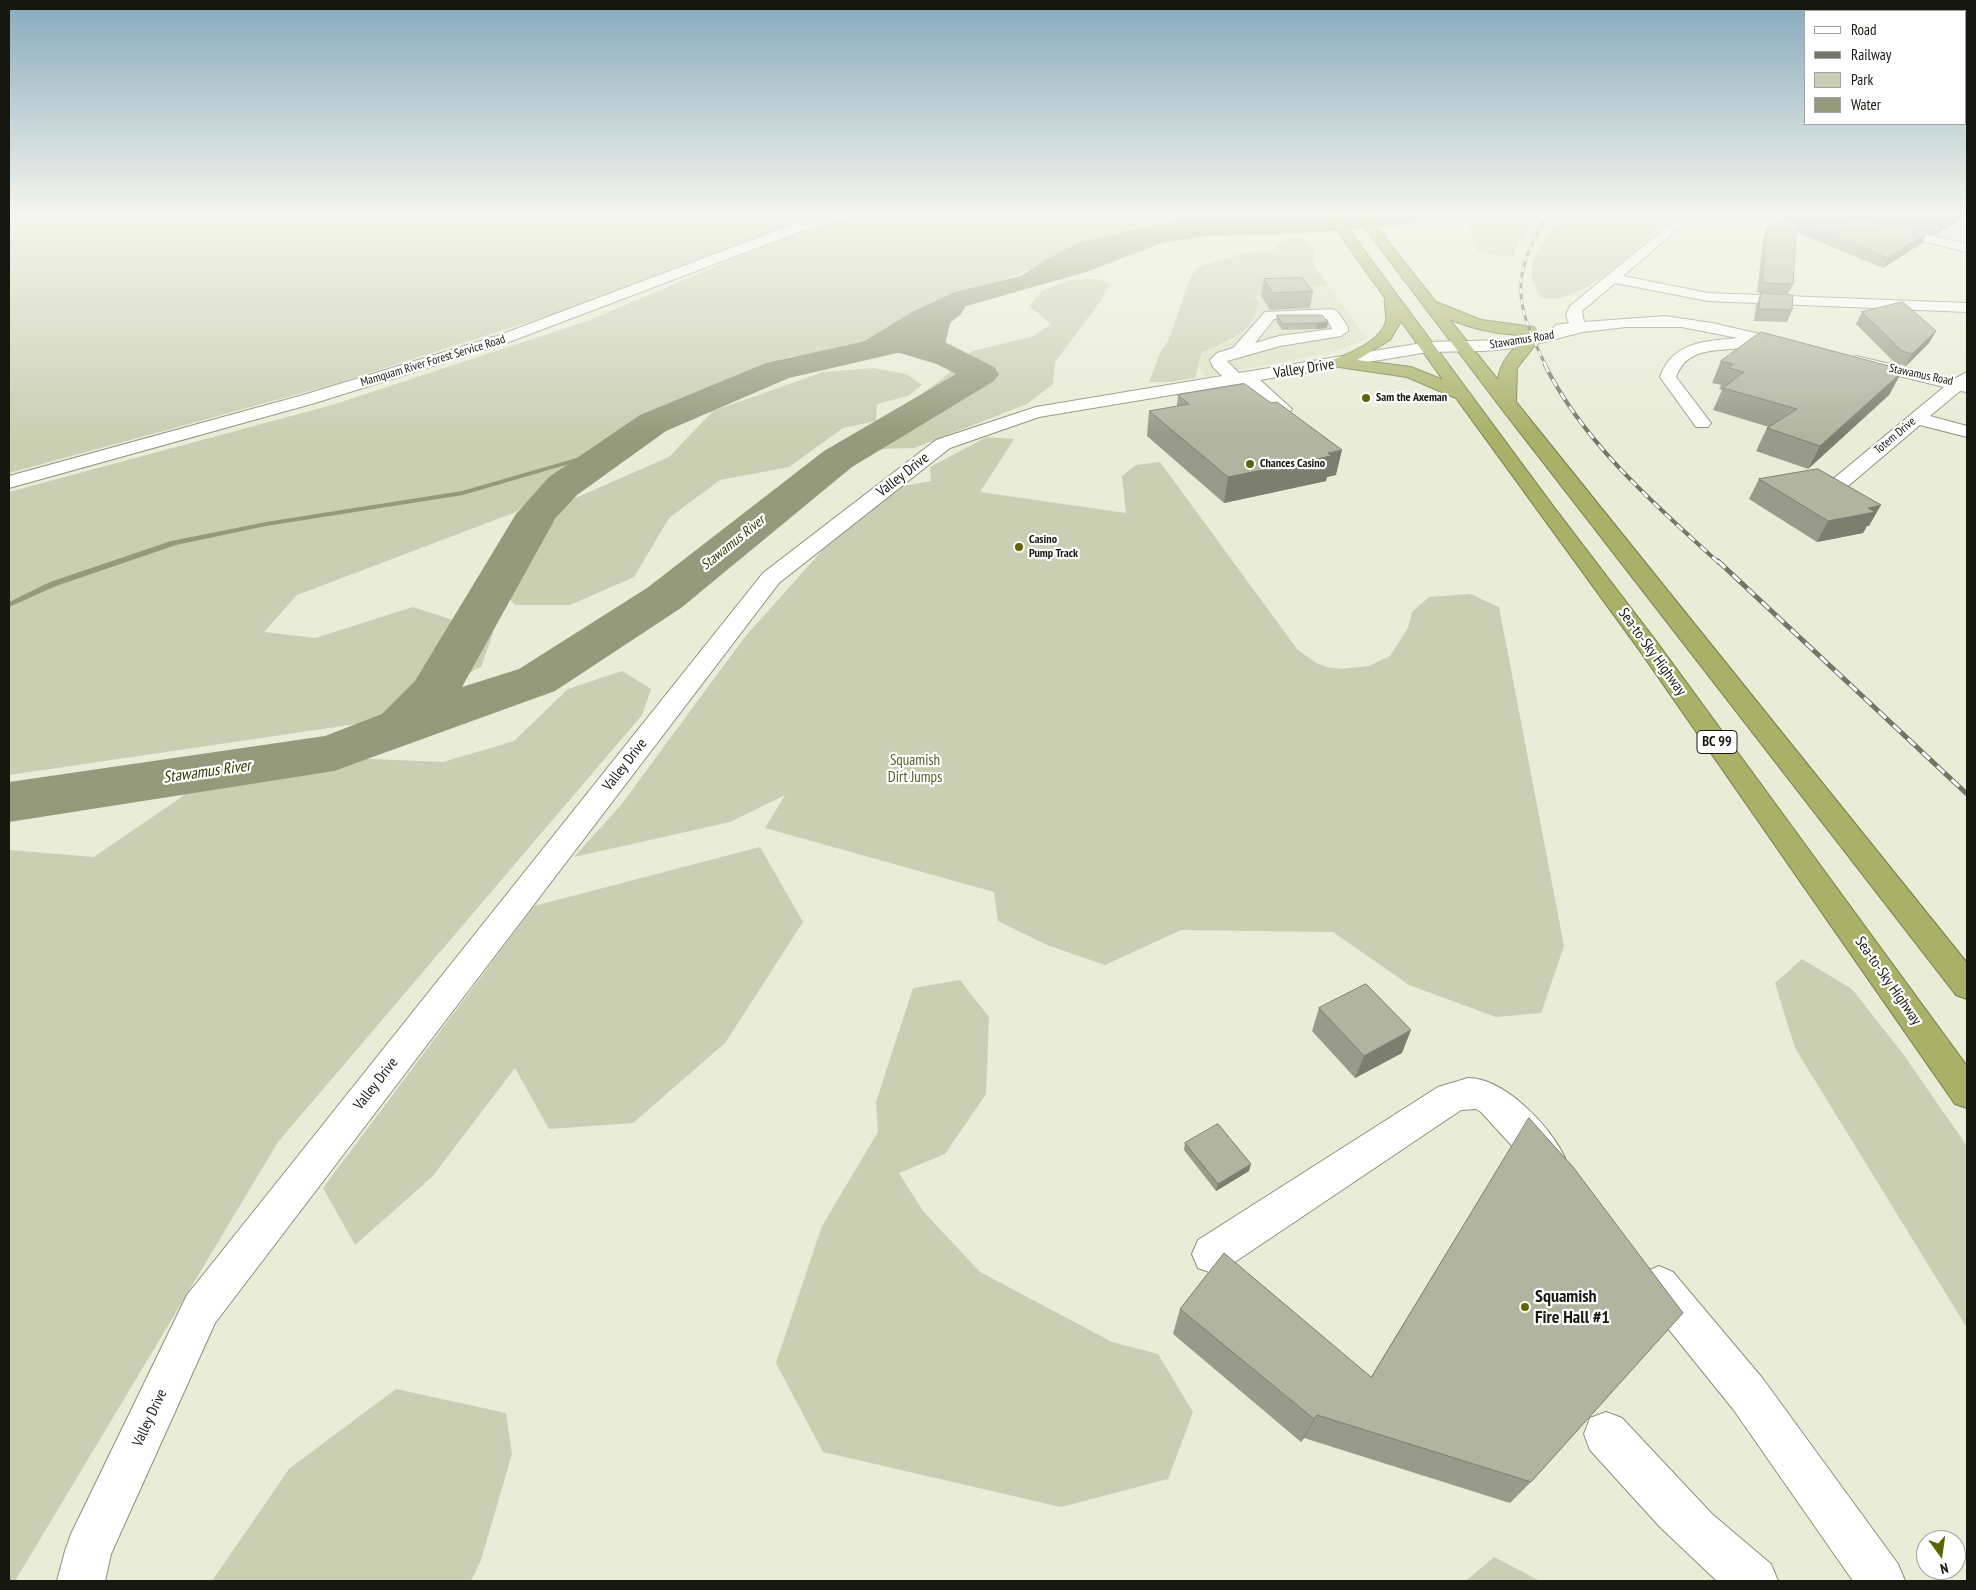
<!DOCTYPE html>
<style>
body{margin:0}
#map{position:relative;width:1976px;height:1590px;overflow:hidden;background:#e9ecd6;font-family:"PT Sans Narrow",sans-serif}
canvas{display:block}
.frame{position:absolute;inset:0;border:10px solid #16170f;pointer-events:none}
.legend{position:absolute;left:1804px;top:10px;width:162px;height:115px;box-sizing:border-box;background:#fff;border:1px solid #a2a29f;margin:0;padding:6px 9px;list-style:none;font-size:15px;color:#16170f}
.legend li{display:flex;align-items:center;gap:10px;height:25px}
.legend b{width:25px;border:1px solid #a2a29f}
.north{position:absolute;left:1916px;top:1530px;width:50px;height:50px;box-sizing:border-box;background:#fff;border:1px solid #a2a29f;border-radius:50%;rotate:166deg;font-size:14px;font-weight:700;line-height:20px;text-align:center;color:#16170f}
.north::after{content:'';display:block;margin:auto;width:18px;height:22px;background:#5d6401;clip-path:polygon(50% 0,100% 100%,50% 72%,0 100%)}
</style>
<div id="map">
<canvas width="1976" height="1590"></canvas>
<div class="frame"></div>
<ul class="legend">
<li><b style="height:6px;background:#fff"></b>Road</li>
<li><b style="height:6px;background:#737567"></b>Railway</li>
<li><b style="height:14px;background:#caceb2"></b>Park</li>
<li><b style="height:14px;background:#969a7c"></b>Water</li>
</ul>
<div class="north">N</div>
</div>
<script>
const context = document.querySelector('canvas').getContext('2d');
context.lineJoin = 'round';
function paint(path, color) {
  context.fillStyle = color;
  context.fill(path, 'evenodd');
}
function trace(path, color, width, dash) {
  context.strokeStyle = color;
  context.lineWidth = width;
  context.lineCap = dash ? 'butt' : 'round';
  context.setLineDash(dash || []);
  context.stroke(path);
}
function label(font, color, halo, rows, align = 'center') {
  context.font = font + ' "PT Sans Narrow",sans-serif';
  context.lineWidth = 4.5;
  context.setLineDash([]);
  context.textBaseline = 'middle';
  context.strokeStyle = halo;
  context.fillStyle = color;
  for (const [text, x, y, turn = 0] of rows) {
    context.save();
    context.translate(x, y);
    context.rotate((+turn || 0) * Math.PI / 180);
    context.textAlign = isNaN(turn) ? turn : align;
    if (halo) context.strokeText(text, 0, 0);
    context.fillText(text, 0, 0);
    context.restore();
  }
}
paint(new Path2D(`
 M1329,285L1367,339L1336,351L1206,377L1199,368L1202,352L1233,340L1253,297L1268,291Z`), '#dde2c4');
paint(new Path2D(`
 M9,215H866L780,228L566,310L335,384L9,473Z
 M873,215H1256L1053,260L950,300L878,341L831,352L789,357L746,374L557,478L516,512L297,595L264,632L315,638L413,607L493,633L481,667L370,722L9,775V492L332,405L590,320L742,255L823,224Z
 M1472,215H1537L1520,240L1513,256H1496L1478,251L1465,217Z
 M1561,215H1673C1644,240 1582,310 1541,297C1517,259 1545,246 1561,215Z
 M1290,238L1301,239L1314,247L1313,266L1329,285L1268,291L1254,297L1258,302C1255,332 1227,342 1202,352L1195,378L1171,382H1149L1160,353L1169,339L1190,278L1198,267L1244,253L1277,250V243Z
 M1098,279L1110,284L1102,299L1055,362L1053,384L1027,404L914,448L877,449L881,435L907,418L920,395L943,378L972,351L1034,336L1051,324L1029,306L1043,290L1071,280Z
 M873,368L906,374L922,385L908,396L877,404L876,421L843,428L789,467L720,480L669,518L634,577L570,605H515L489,576L502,546L547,529L573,499L669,457L713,411L823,372Z
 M987,437L1014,439L980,492L1126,513L1122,476L1136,465L1160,462L1297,649L1316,663L1327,667L1341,669L1369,666L1390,656L1408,628L1412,612L1429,597L1470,594L1499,607L1564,946L1541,1013L1496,1017L1409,985L1333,932L1181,930L1105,965L1047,945L998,921L994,892L765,828L785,795L730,822L574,857L621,805L744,638L828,544L898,487L931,481L930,467Z
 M622,671L651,689L642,715L278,1142L15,1581H9V850L94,857L196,787L346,758L443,762L514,741L568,689Z
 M760,847L803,922L725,1043L633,1123L549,1129L515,1068L432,1177L355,1245L323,1188L534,906Z
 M1802,959L1852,989L1903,1054L1967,1146V1328L1795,1048L1775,983Z
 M960,980L989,1017L986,1094L945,1154L899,1173L923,1211L980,1272L1112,1342L1158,1354L1193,1412L1168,1479L1061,1507L823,1452L776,1363L822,1226L878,1132L876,1102L913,988Z
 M396,1389L506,1413L512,1454L481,1560L471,1581H212L289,1469Z
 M1494,1557L1540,1581H1466Z`), '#caceb2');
paint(new Path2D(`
 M1264,215H1457L1408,224L1323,232L1209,236L1162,243L1086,272L963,307L952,316L940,365L863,342L914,311L955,292L1021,276L1045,260L1081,242L1154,225L1220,216Z`), '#969a7c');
paint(new Path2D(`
 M615,447L618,449L617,450L463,495L266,526L176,545L56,586L9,607V602L50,582L171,541L266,522L462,491Z`), '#969a7c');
paint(new Path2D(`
 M949,299L960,301L965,308L960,315L933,336L994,367L999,374L994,381L852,467L681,608L555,691L334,771L9,822V782L325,736L382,714L415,681L516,514L549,477L640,415L766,363L884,337C906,326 925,305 949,299ZM910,350L956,374L824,451L647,588L519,669L462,687L555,519L577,495L666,431L789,378Z`), '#969a7c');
const minor = new Path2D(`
 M835,215H855L853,218L799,232L509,342L315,403L9,488V476L303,395L497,336L789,226Z
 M1681,215H1694L1623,276L1708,293L1967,303V312L1708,301L1615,283L1582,311L1584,322L1665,316L1712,323L1790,341L1798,346L1790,351L1753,342L1752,346C1724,353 1688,343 1676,377L1711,423L1708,427H1696L1660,377C1672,342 1705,341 1738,338L1681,327H1626L1583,332L1524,347L1484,351L1428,352L1260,380L1292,409L1289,413H1277L1243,383L1039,417L950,448L779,583L215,1323L111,1554L105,1581H57L65,1551L71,1534L187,1295L763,573L936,440L1036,407L1222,376L1213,367L1210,360L1217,353L1233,348L1265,312L1332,309L1337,311L1348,327V331L1341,336L1280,346L1227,361L1239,373L1428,342L1504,340L1555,331L1553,328L1556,325L1569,323L1566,315L1570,306ZM1274,319H1327L1332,329L1279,336L1255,343Z
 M1807,215L1850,216L1967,244V252L1850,224L1813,219Z
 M1856,356L1954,379L1967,372V392L1960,391L1930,416L1967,426V437L1920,425L1841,492H1827L1824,488L1827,484L1944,387L1850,364L1848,361Z
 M1468,1078C1505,1078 1551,1127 1565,1158L1560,1170L1547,1175L1534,1170L1481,1112L1476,1109L1461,1110L1226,1268L1212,1273L1198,1268L1192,1254L1198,1240L1438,1087Z
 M1659,1266L1673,1272L1763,1379L1898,1564L1905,1581H1853L1733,1409L1645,1300L1639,1286L1645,1272Z
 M1606,1412L1622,1418L1712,1514L1771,1564L1778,1581H1717L1660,1527L1590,1450L1584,1434L1590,1418Z`);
const highway = new Path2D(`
 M1326,215H1338L1553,506L1656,641L1967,1066V1108L1955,1104L1640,651L1456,398L1407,377L1332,366L1330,363L1332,360C1349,354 1380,341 1386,322C1387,314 1384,306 1385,298ZM1401,321L1443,380L1411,367L1357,360L1390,340Z
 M1355,215H1367L1436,302L1481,320L1534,327L1536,330L1534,333C1511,339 1470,328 1449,319L1498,380C1500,361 1513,349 1525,337H1537L1539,340L1517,368L1516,402L1967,963V999L1956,995L1501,408Z`);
trace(minor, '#8d907c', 2);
trace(highway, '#757b48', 2);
paint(minor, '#fff');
paint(highway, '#a8b167');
const railFar2 = new Path2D(`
 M1546,366C1514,302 1510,277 1548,215`);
const railFar1 = new Path2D(`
 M1545,365C1584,443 1655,505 1719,563`);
const rail = new Path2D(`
 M1718,561L1967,794`);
trace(railFar2, '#737567', 3);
trace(railFar1, '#737567', 4);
trace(rail, '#737567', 5);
trace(railFar2, '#fff', 2, [5.5]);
trace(railFar1, '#fff', 2.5, [8]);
trace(rail, '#fff', 3, [10]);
paint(new Path2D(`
 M1789,215L1922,243L1883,268L1796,232L1793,284L1788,294L1757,293L1763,239L1767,229Z
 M1852,215H1967L1935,235Z
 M1264,279L1313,291L1310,308L1270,310L1261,296Z
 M1761,293L1792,310L1787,322L1754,321L1756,305Z
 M1862,312L1936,331L1929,343L1906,366L1895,363L1856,324Z
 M1277,315H1322L1327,328L1316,329L1282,330L1276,321Z
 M1721,361L1891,371L1901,373L1889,395L1808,469L1756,451L1767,428L1769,427L1713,410L1722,390L1719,389L1721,385L1712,383Z
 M1178,395L1336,475L1327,477L1326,481L1224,503L1147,436L1149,411L1177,406Z
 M1759,479L1869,526H1867L1863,533L1817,542L1749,499Z
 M1319,1008L1402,1053L1355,1078L1312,1031Z
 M1185,1143L1249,1171L1216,1191L1184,1150Z
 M1180,1309L1371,1377L1531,1482L1510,1503L1304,1438L1301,1442L1173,1334Z`), '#989b89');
paint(new Path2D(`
 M1957,215H1967L1935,235L1941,225Z
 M1927,233L1922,243L1883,268L1888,258Z
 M1328,322L1327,328L1316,329L1317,323Z
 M1936,331L1929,343L1906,366L1912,354Z
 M1901,373L1889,395L1808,469L1820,446Z
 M1342,450L1336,475L1327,477L1326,481L1224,503L1228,477Z
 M1881,505L1869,526H1867L1863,533L1817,542L1828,521L1868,508Z
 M1411,1030L1402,1053L1355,1078L1364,1056Z
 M1251,1164L1249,1171L1216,1191L1218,1184Z
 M1317,1415L1304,1438L1301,1442L1314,1419Z`), '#7c7e6f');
const building = new Path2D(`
 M1789,215H1841L1854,216L1927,233L1888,258L1797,220L1793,284L1762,283L1767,229Z
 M1897,215H1957L1941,225Z
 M1302,278L1313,291L1273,293L1264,279Z
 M1761,293L1793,295L1792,310L1759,309Z
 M1903,302L1936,331L1912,354L1902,351L1862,312Z
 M1277,315H1322L1328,322L1317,323L1283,324Z
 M1761,332L1893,367L1890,370L1901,373L1820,446L1767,428L1797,409L1723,388L1744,372L1729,368L1733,364L1721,361Z
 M1245,384L1271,403L1277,402L1342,450L1328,453L1331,456L1228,477L1149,411L1189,404L1178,395Z
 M1818,469L1881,505L1868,508L1875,512L1828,521L1759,479Z
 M1366,984L1411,1030L1364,1056L1319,1008Z
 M1529,1118L1573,1167L1683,1313L1531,1482L1317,1415L1314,1419L1180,1309L1224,1253L1371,1377Z
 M1218,1124L1251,1164L1218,1184L1185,1143Z`);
paint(building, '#b1b49f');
trace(building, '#7c7e6f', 1);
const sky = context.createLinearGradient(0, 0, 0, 437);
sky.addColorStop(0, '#87aabd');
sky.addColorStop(0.49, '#f5f6ed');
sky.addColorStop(1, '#f5f6ed00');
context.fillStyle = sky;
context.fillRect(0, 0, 1976, 437);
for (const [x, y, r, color] of [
 [1366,398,5,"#5d6401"],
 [1250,464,5,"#5d6401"],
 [1019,547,5,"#5d6401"],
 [1525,1307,5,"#5d6401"]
]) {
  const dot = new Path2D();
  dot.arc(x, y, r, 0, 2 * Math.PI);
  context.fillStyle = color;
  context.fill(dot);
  trace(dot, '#fff', 2);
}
label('12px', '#16170f', '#fff', [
 ["Stawamus Road",1522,340,-9],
 ["Mamquam River Forest Service Road",433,361,-17],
 ["Stawamus Road",1921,375,12],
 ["Totem Drive",1895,436,-40]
]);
label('bold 12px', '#16170f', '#fff', [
 ["Sam the Axeman",1376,398],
 ["Chances Casino",1260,464],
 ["Casino",1029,540],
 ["Pump Track",1029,554]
], 'left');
label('italic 14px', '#353902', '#fff', [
 ["Stawamus River",733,543,-39]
]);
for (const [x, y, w] of [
 [1717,742,40]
]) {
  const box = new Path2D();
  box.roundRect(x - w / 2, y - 11.5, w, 23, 4);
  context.fillStyle = '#fff';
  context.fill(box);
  trace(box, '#16170f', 1);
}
label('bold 14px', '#16170f', null, [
 ["BC 99",1717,742]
]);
label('15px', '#16170f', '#fff', [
 ["Valley Drive",1304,369,-9],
 ["Valley Drive",903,475,-38],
 ["Sea-to-Sky Highway",1652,652,54],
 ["Valley Drive",625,765,-52],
 ["Sea-to-Sky Highway",1888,981,55],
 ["Valley Drive",376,1084,-52],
 ["Valley Drive",150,1418,-65]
]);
label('15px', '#575d2a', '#fff', [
 ["Squamish",915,761],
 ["Dirt Jumps",915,778]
]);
label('italic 16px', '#353902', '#fff', [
 ["Stawamus River",207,772,-8]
]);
label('bold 18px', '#16170f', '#fff', [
 ["Squamish",1535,1297],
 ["Fire Hall #1",1535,1318]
], 'left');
</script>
